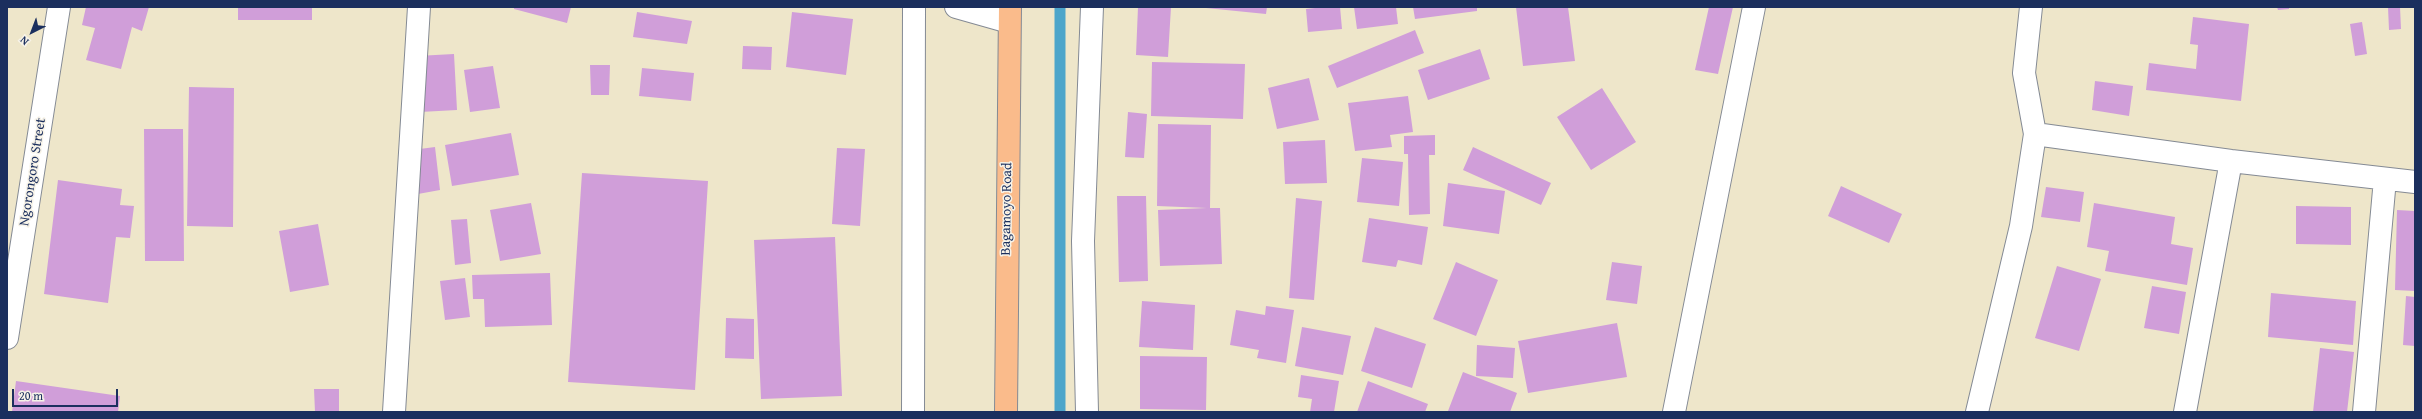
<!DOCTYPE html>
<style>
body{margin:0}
#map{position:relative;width:2422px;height:419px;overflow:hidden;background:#eee6ca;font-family:"Gentium Book Plus",serif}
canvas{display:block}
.frame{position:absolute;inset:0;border:8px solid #1b2f5e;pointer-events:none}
.north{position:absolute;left:12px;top:12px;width:40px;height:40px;-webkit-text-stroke:3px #f7f3e8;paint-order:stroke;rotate:222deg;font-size:11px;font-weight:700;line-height:16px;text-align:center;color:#1b2f5e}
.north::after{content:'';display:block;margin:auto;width:14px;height:18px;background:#1b2f5e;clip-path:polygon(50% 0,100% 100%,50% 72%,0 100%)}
.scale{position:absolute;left:12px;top:389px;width:106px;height:18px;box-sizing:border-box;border:2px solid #1b2f5e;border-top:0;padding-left:5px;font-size:12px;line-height:14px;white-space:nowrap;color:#1b2f5e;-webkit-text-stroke:3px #f7f3e8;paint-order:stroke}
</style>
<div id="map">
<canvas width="2422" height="419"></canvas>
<div class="frame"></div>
<div class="north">N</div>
<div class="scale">20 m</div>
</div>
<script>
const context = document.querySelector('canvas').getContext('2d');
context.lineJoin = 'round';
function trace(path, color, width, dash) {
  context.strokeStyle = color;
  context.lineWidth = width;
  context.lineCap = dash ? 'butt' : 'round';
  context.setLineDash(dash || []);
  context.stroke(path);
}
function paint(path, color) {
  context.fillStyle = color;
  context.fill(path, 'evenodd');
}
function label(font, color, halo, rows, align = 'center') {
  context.font = font + ' "Gentium Book Plus",serif';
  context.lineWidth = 3;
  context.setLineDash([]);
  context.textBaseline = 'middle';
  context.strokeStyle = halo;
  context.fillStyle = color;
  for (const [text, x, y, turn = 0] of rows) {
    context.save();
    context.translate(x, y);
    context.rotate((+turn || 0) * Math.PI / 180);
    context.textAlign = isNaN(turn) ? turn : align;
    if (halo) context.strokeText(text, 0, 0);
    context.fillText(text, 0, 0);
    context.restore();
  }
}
trace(new Path2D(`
 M1060,412V7`), '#4ca5ca', 11);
paint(new Path2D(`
 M86,7H149L142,31L132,27L121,69L86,60L95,28L82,25Z
 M238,7H312V20H238Z
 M514,7H571L567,23L514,9Z
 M1138,7H1171L1168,57L1136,55Z
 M1196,7H1267L1266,14Z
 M1324,7H1340L1342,29L1308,32L1306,9Z
 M1354,7H1396L1398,24L1357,29Z
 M1413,7H1477V11L1415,19Z
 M1516,7H1568L1575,61L1523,66Z
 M1709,7H1733L1718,74L1695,70Z
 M2277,7H2289V9L2278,10Z
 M2388,7H2400L2401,29L2389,30Z
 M637,12L692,21L687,44L633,37Z
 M792,12L853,19L846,75L786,67Z
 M2193,17L2249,24L2241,101L2146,90L2149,63L2196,69L2198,45L2190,44Z
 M2362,22L2367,54L2355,56L2350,24Z
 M1415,30L1424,53L1337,88L1328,66Z
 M743,46L772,47L771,70L742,69Z
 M1480,49L1490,79L1428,100L1418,70Z
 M454,54L457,110L420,112L417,56Z
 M1152,62L1245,64L1243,119L1151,116Z
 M590,65H610L609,95H591Z
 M493,66L500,108L470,112L464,70Z
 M642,68L694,73L691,101L639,96Z
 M1309,78L1319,120L1277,129L1268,88Z
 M2095,81L2133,86L2129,116L2092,110Z
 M189,87L234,88L233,227L187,226Z
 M1602,88L1636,142L1591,170L1557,117Z
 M1408,96L1413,132L1390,135L1392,147L1355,151L1348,103Z
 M1128,112L1147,114L1144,158L1125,157Z
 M1158,124L1211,125L1210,208H1220L1222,264L1160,266L1158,210L1207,208L1157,206Z
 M144,129H183L184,261H145Z
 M511,133L519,175L452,186L445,145Z
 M1435,135V155H1429L1430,214L1409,215L1408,154H1404V136Z
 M1325,140L1327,183L1285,184L1283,142Z
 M435,147L440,190L418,194L412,150Z
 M1473,147L1551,183L1541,205L1463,170Z
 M837,148L865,149L860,226L832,224Z
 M1362,158L1403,162L1399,206L1357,202Z
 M582,173L708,181L695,390L568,382Z
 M58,180L122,189L120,205L134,206L130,238L116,237L108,303L44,294Z
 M1448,183L1505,191L1499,234L1443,226Z
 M1841,186L1902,214L1889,243L1828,216Z
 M2046,187L2084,192L2080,222L2041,217Z
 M1117,196H1146L1148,281L1119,282Z
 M1296,198L1322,201L1314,300L1289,298Z
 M531,203L541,254L500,261L490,210Z
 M2094,203L2175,217L2171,244L2193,248L2187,285L2105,271L2109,251L2087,247Z
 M2296,206L2351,207V245L2296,244Z
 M2397,210L2415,211V291L2395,290Z
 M1369,218L1428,227L1422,265L1398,260L1396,267L1362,262Z
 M467,219L471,263L455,265L451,220Z
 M318,224L329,285L290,292L279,231Z
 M835,237L842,396L761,399L754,240Z
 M1456,262L1498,280L1476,336L1433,319Z
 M1612,262L1642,266L1637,304L1606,300Z
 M2057,266L2101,279L2079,351L2035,338Z
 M550,273L552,325L485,327L484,299H473L472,275Z
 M465,278L470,317L445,320L440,281Z
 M2152,286L2186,292L2179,334L2144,328Z
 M2271,293L2356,301L2353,345L2268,337Z
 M2406,296L2415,297V346L2403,345Z
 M1142,301L1195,305L1193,350L1139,347Z
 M1266,306L1294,310L1286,363L1257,358L1259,350L1230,345L1236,310L1265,315Z
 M726,318L754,319V359L725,358Z
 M1617,323L1627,377L1528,393L1518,341Z
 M1302,327L1351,336L1343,375L1295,366Z
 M1375,327L1426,344L1412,388L1361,371Z
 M1477,345L1515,348L1513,378L1476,376Z
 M2320,348L2354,352L2347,412H2313Z
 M1140,356L1207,357L1206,410L1140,409Z
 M1463,372L1517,393L1510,412L1448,411Z
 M1301,375L1339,381L1334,412H1310L1312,399L1298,397Z
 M16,381L120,396L118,412H12Z
 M1368,381L1428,404L1425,412H1357Z
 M314,389H339V412H315Z`), '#d09ed9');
const minor = new Path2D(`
 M956,7L1009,22
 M2035,134L2231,161L2415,182
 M7,338L59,7
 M394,412L419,7
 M913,412L914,7
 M1087,412L1083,241L1092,7
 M1674,412L1754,7
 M1977,412L2021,226L2035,134L2024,73L2031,7
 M2185,412L2231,161
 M2364,412L2385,179`);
const highway = new Path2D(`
 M1006,412L1010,7`);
trace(minor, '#848a94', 24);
trace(highway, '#848a94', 24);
trace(minor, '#fff', 22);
trace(highway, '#fabb8b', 22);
label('14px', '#1b2f5e', '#f7f3e8', [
 ["Ngorongoro Street",33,172,-81],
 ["Bagamoyo Road",1007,209,-89]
]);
</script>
